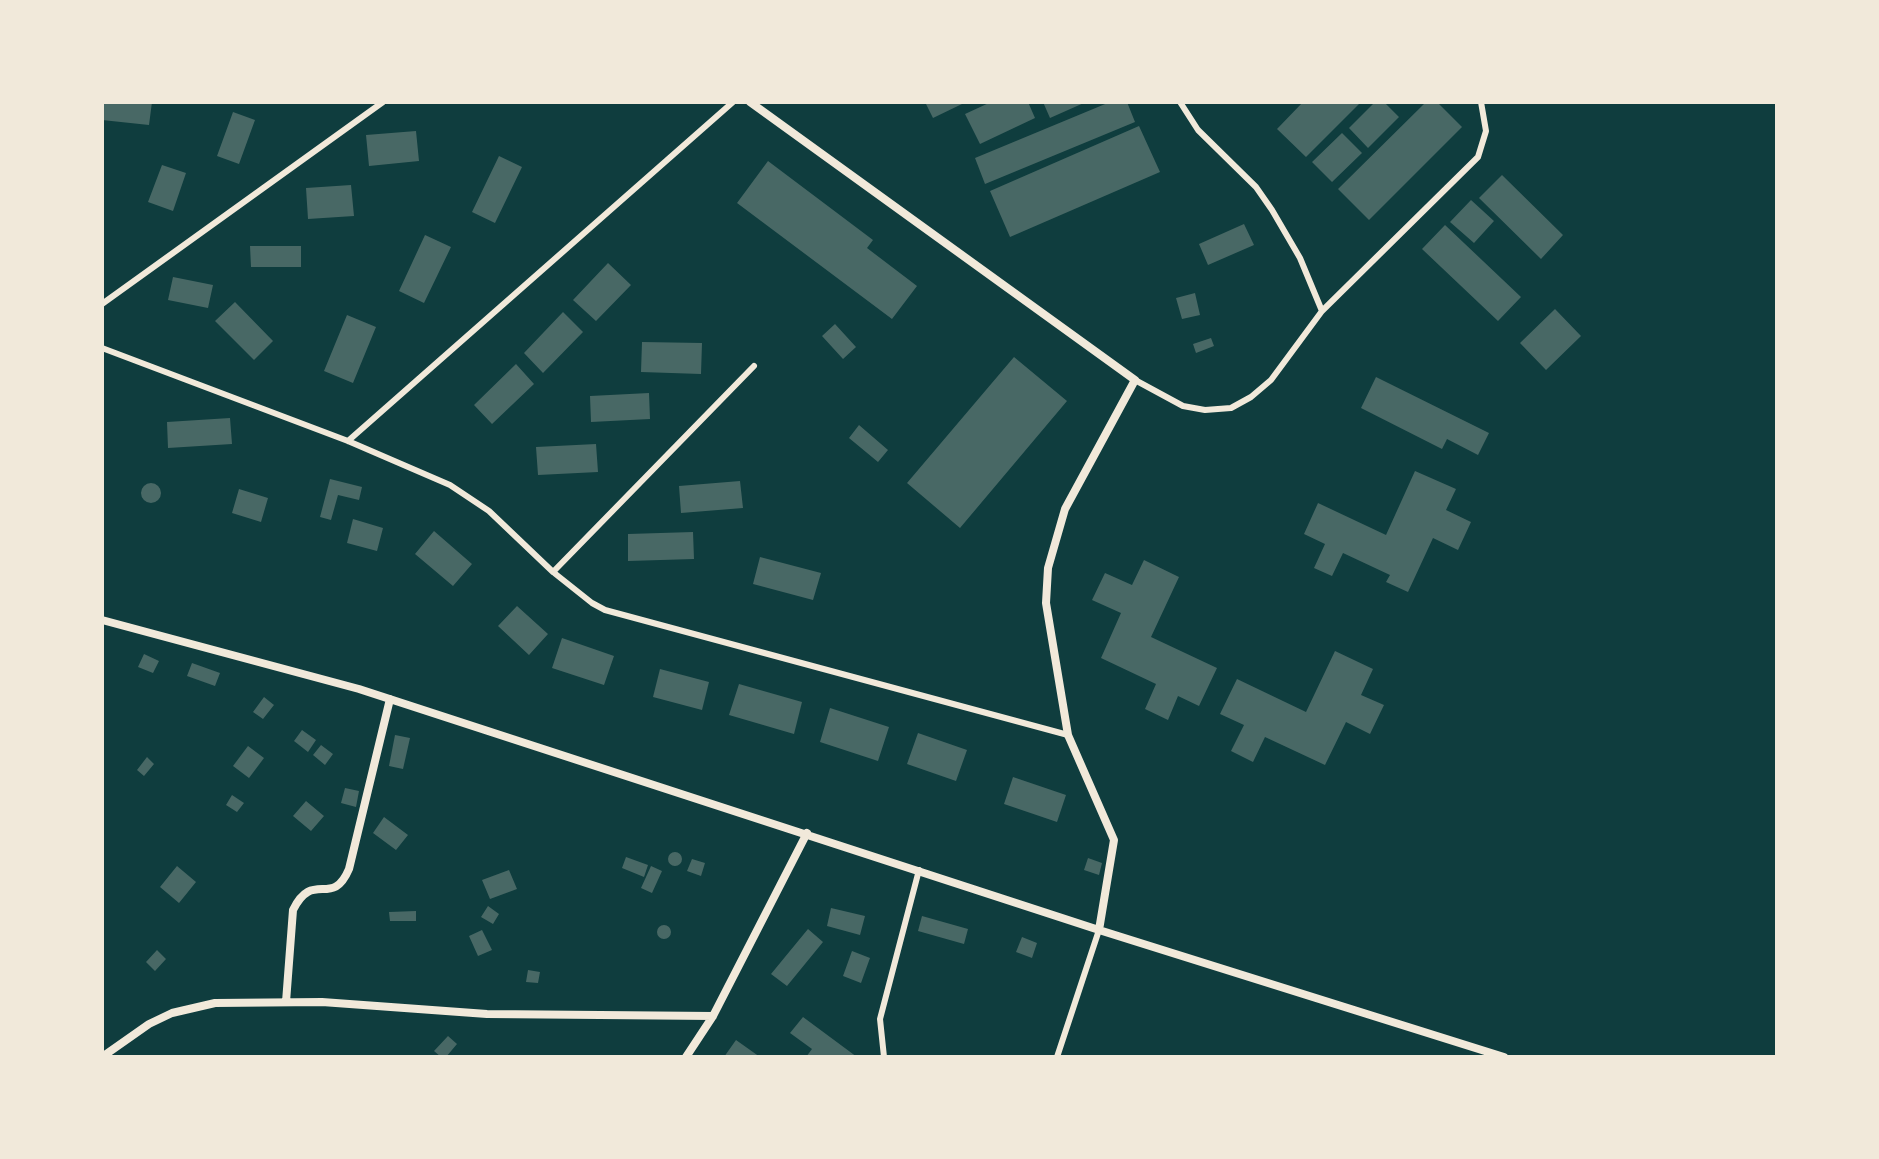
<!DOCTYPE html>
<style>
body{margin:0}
#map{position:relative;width:1879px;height:1159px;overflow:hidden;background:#0f3d3e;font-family:Commissioner,sans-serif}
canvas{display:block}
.frame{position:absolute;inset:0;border:104px solid #f1e9da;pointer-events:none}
</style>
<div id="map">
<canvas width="1879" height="1159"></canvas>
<div class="frame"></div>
</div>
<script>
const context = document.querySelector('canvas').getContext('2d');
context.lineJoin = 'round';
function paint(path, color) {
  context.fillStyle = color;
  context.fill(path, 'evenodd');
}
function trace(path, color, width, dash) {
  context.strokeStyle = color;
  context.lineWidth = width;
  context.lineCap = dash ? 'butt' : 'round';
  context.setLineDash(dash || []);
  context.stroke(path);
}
paint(new Path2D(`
 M102,102H152L149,125L102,120Z
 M925,102H961L962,104L933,118Z
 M991,102H1028L1035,118L980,144L965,114Z
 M1043,102H1086L1050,118Z
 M1110,102H1127L1135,122L985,184L975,158Z
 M1303,102H1361L1306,157L1277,129Z
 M1375,102H1384L1399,117L1368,148L1349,128Z
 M1426,102H1437L1462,127L1369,220L1338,189Z
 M233,112L255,120L239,164L217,156Z
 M1139,126L1160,172L1010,237L990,191Z
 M416,131L419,161L369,166L366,135Z
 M1342,133L1362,153L1332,182L1312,162Z
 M499,156L522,167L495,223L472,212Z
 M768,161L873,240L867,248L917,286L892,319L737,203Z
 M162,165L186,173L173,211L148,202Z
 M1502,175L1563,235L1541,259L1479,198Z
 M351,185L354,216L308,219L306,188Z
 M1471,200L1494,221L1474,243L1450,222Z
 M1244,224L1254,245L1208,265L1199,244Z
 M1445,225L1521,297L1498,321L1422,249Z
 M425,235L451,247L424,303L399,291Z
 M250,246H301V267H251Z
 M608,263L631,285L596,321L573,300Z
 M173,277L213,285L208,308L168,300Z
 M1195,293L1200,315L1182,319L1176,298Z
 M235,302L273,341L254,360L215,321Z
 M1555,309L1581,336L1546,370L1520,343Z
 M563,312L583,332L543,373L524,353Z
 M347,315L376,327L353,383L324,371Z
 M835,324L856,347L843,359L822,336Z
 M1211,338L1214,346L1196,353L1193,344Z
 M642,342L702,343L701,374L641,372Z
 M1014,357L1067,401L960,528L907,483Z
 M516,364L534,384L492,424L474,405Z
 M1376,377L1489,433L1478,455L1447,439L1442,449L1361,408Z
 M649,393L650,419L591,422L590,396Z
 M230,418L232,444L168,448L167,422Z
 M859,425L888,450L878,462L849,438Z
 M596,444L598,472L538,475L536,447Z
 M1415,471L1456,489L1446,510L1471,522L1458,550L1433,538L1408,592L1386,582L1390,575L1343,553L1332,576L1314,568L1325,544L1304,534L1318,503L1386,535Z
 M330,479L362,487L359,500L338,495L331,520L320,517Z
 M740,481L743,508L681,513L679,486Z
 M141 493a10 10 0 1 1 20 0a10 10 0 1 1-20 0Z
 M239,489L268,498L261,522L232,513Z
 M353,519L383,528L377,551L347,543Z
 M434,531L472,564L453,586L415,554Z
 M693,532L694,559L628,561V534Z
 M760,557L821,573L813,600L753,584Z
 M1144,560L1179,577L1151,637L1217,668L1199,706L1178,696L1168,720L1145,709L1156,684L1101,658L1121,613L1092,600L1105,573L1132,585Z
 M517,606L548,634L529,655L498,626Z
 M562,638L614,656L604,685L552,668Z
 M1335,651L1373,669L1361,695L1384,705L1370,734L1346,722L1325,765L1265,737L1253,762L1231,751L1244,725L1220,714L1237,679L1306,712Z
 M144,654L159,661L153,673L138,667Z
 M192,663L220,673L215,686L187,676Z
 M660,669L709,682L702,710L653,697Z
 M739,684L802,702L794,734L729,715Z
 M264,697L274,705L263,719L253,712Z
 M830,708L889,727L878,761L820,742Z
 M302,730L316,740L308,752L294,741Z
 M918,733L967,750L956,781L907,764Z
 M395,735L410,738L403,769L389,766Z
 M321,745L333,754L325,765L313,755Z
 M248,746L264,758L249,778L233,766Z
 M147,757L154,764L144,776L137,770Z
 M1013,777L1066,795L1057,822L1004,804Z
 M345,788L359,791L356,807L341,803Z
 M232,795L244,803L237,812L226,805Z
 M306,801L324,816L311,831L293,816Z
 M384,817L408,835L396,850L373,833Z
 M668 859a7 7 0 1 1 14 0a7 7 0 1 1-14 0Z
 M626,857L648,865L644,877L622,868Z
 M1088,858L1102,863L1099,875L1084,870Z
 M692,859L705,863L701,876L687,871Z
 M177,866L196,882L179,903L160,887Z
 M651,866L662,871L652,893L641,888Z
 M509,870L517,889L490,899L482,880Z
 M488,906L499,914L493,924L481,917Z
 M831,908L865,916L860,935L827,926Z
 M416,911V921H390L389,912Z
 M922,916L968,929L964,944L918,931Z
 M657 932a7 7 0 1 1 14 0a7 7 0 1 1-14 0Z
 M808,929L823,942L787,986L771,974Z
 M482,930L492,950L478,956L469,936Z
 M1022,937L1037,943L1032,958L1016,952Z
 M157,950L166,959L155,971L146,962Z
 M852,951L870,958L861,983L843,976Z
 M528,970L540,972L538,983L526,982Z
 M803,1017L857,1057H806L812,1049L790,1033Z
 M448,1036L457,1044L446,1057H441L434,1051Z
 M736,1040L760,1057H724Z`), '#486865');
trace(new Path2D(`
 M1180,102L1198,130L1256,187L1272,210L1300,258L1322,311
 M102,304L383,102
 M102,348L348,441L450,485L489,511L553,572L592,603L605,610L1068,735
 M1135,380L1183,406L1205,410L1231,408L1251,397L1271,380L1322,311L1478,157L1486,131L1481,102
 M348,441L733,102
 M553,572L754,366
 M884,1057L880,1019L919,870
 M1057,1057L1099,930`), '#f1e9da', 6);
trace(new Path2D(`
 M750,102L1135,380L1065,509L1048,568L1046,603L1068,735L1114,840L1099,930
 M102,620L359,689L1099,930L1504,1057
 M286,1002L293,910C313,869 332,909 349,869L390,699
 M102,1057L149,1024L172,1013L215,1003L322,1002L487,1014L713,1016
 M686,1057L713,1016L807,833`), '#f1e9da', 8);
</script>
